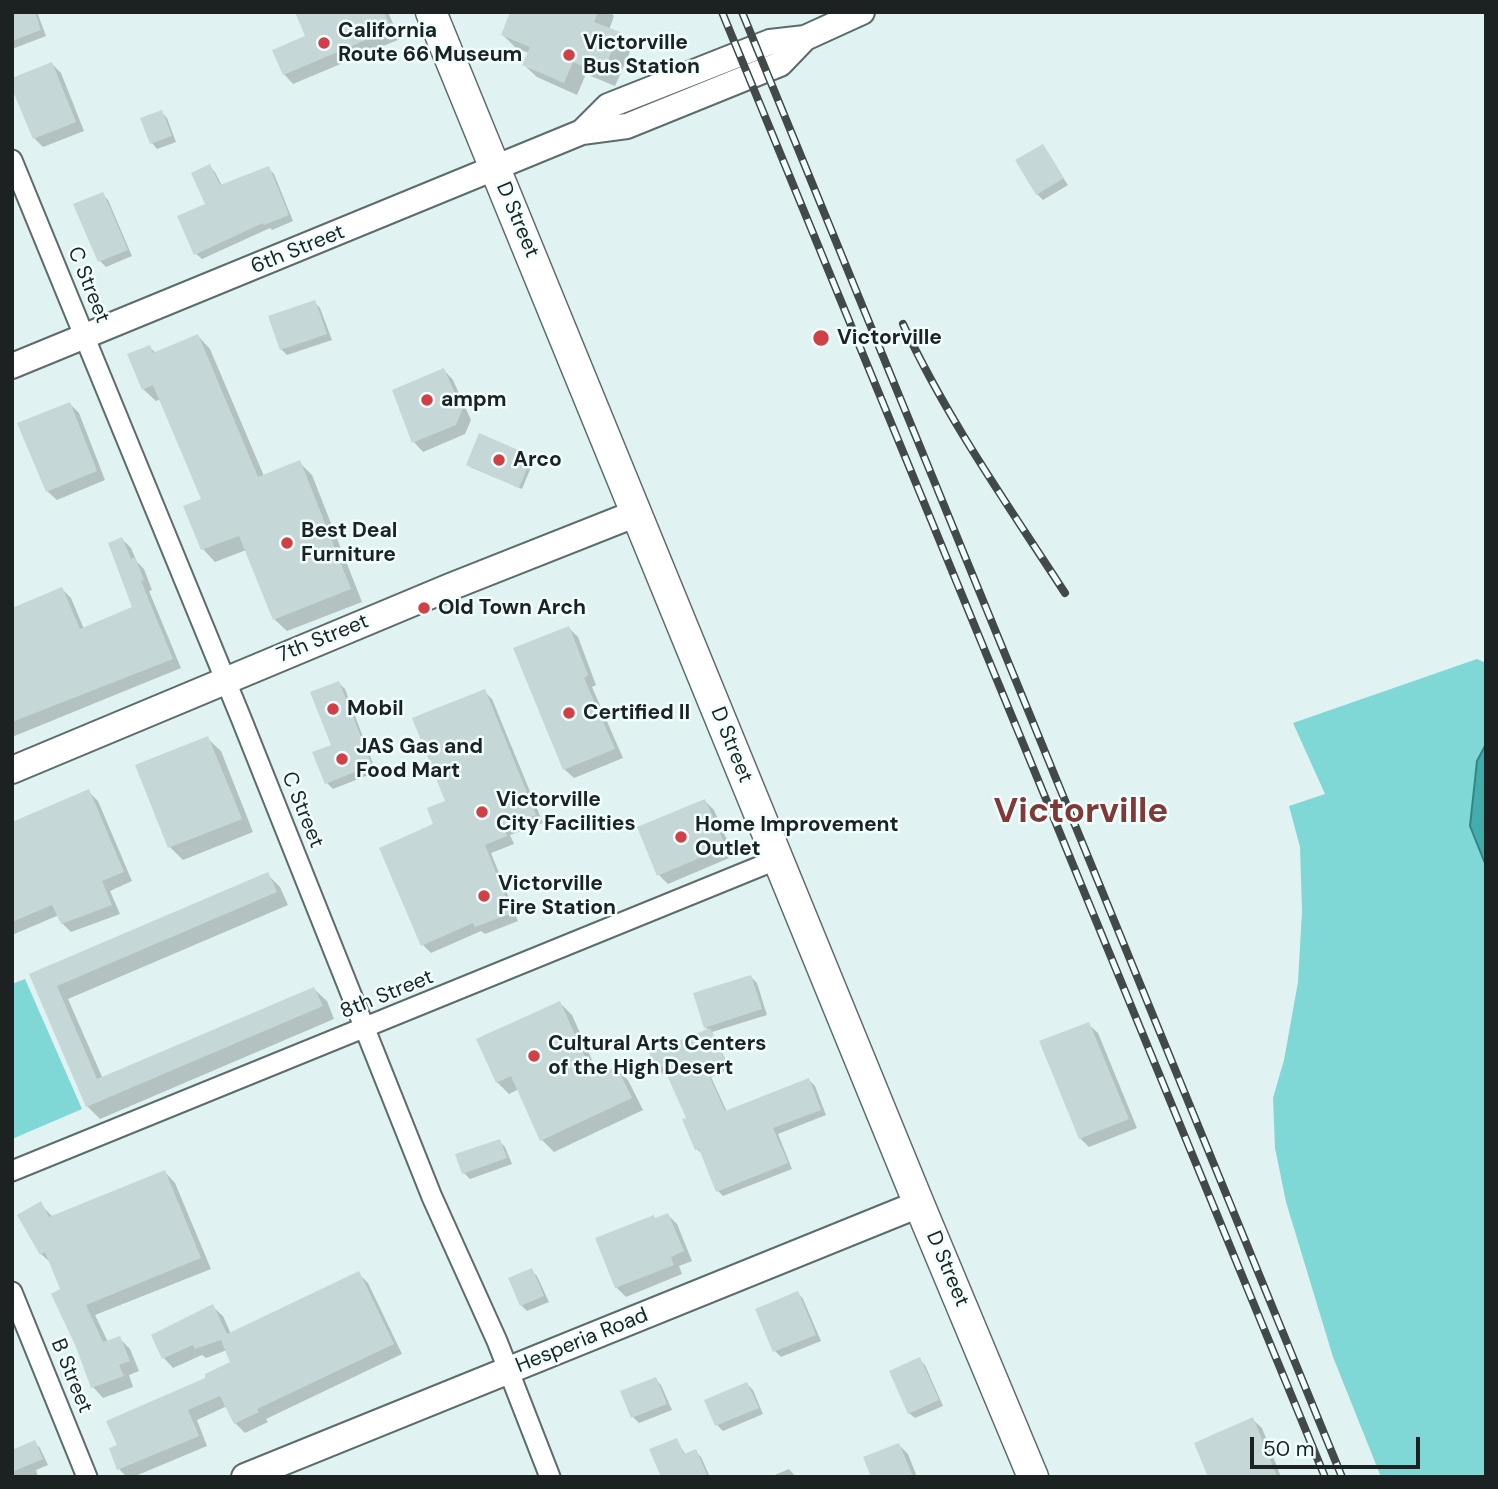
<!DOCTYPE html>
<style>
body{margin:0}
#map{position:relative;width:1498px;height:1489px;overflow:hidden;background:#e0f2f1;font-family:"DM Sans",sans-serif}
canvas{display:block}
.frame{position:absolute;inset:0;border:14px solid #1c2222;pointer-events:none}
.scale{position:absolute;left:1250px;top:1437px;width:170px;height:32px;box-sizing:border-box;border:4px solid #1c2222;border-top:0;padding-left:9px;font-size:21px;line-height:24px;white-space:nowrap;color:#1c2222;-webkit-text-stroke:5px #f0fffe;paint-order:stroke}
</style>
<div id="map">
<canvas width="1498" height="1489"></canvas>
<div class="frame"></div>
<div class="scale">50 m</div>
</div>
<script>
const context = document.querySelector('canvas').getContext('2d');
context.lineJoin = 'round';
function paint(path, color) {
  context.fillStyle = color;
  context.fill(path, 'evenodd');
}
function trace(path, color, width, dash) {
  context.strokeStyle = color;
  context.lineWidth = width;
  context.lineCap = dash ? 'butt' : 'round';
  context.setLineDash(dash || []);
  context.stroke(path);
}
function label(font, color, halo, rows, align = 'center') {
  context.font = font + ' "DM Sans",sans-serif';
  context.lineWidth = 5;
  context.setLineDash([]);
  context.textBaseline = 'middle';
  context.strokeStyle = halo;
  context.fillStyle = color;
  for (const [text, x, y, turn = 0] of rows) {
    context.save();
    context.translate(x, y);
    context.rotate((+turn || 0) * Math.PI / 180);
    context.textAlign = isNaN(turn) ? turn : align;
    if (halo) context.strokeText(text, 0, 0);
    context.fillText(text, 0, 0);
    context.restore();
  }
}
paint(new Path2D(`
 M1477,659L1486,663V744L1477,761L1470,826L1486,866V1477H1381L1333,1357L1286,1202L1275,1148L1273,1098L1284,1060L1298,982L1302,911L1300,847L1289,806L1325,794L1293,723Z
 M25,979L82,1109L12,1139V984Z`), '#7fd8d5');
const water = new Path2D(`
 M1486,744V866L1470,826L1477,761Z`);
paint(water, '#43adab');
trace(water, '#378382', 2);
paint(new Path2D(`
 M12,12H37L46,36L12,49Z
 M297,12H388L400,39L293,84L284,74L307,37Z
 M512,12H610L614,16L609,30L619,34L632,47L615,86L586,74L577,95L537,77L524,65L529,53L516,48L503,35Z
 M52,64L61,73L84,131L43,147L34,138Z
 M161,112L167,118L176,142L157,149L152,143Z
 M1042,146L1068,185L1043,200L1037,194Z
 M209,166L215,172L222,186L268,168L274,174L293,221L272,230L270,228L202,259L196,254L208,205Z
 M102,194L108,200L132,256L106,267L100,261Z
 M314,302L320,308L332,340L287,355L281,349Z
 M198,336L210,349L264,476L299,462L312,475L362,602L287,631L274,619L246,550L215,562L203,549L186,507L203,500L161,399L156,401L143,389L149,347L156,353Z
 M444,370L453,380L471,420L465,434L423,452L414,442Z
 M70,404L79,413L105,480L57,500L47,491Z
 M531,457L534,460L522,489L470,467Z
 M122,539L131,548L137,562L144,569L152,590L149,591L181,668L12,737V610L62,589L71,598L84,629L135,608Z
 M569,628L578,637L596,685L592,687L623,758L574,778L564,769Z
 M339,683L345,689L376,772L333,789L327,783Z
 M484,691L492,699L543,823L510,835L514,844L491,853L518,921L485,934L481,931L431,953L423,945L435,825L447,802Z
 M208,739L221,751L253,832L183,860L170,847Z
 M88,791L98,801L132,881L110,891L120,914L71,932L62,923L59,915L12,935V823Z
 M705,801L714,810L734,856L668,884L659,875Z
 M268,875L280,887L288,905L68,999L103,1079L314,989L327,1001L334,1019L100,1119L87,1106L31,975Z
 M751,977L757,983L767,1015L712,1032L730,1069L711,1077L727,1112L809,1080L815,1086L826,1115L778,1134L792,1169L723,1196L718,1191L703,1155L697,1149L688,1119L668,1072L663,1074L657,1068L709,1030L705,1027Z
 M560,1003L572,1015L599,1076L615,1068L628,1080L643,1110L554,1152L542,1140L519,1089L509,1094L497,1082Z
 M1088,1024L1098,1033L1137,1128L1089,1147L1080,1138Z
 M499,1141L505,1147L512,1164L470,1179L464,1173Z
 M165,1172L175,1183L211,1269L95,1315L108,1342L119,1338L130,1349L139,1371L129,1375L133,1387L103,1398L93,1387L78,1347L62,1290L52,1264L41,1254L40,1204L53,1217Z
 M668,1215L677,1224L692,1261L679,1266L682,1274L626,1297L616,1287L657,1220Z
 M531,1270L537,1276L549,1302L527,1311L521,1305Z
 M359,1274L368,1283L402,1354L266,1419L268,1422L245,1433L235,1423L227,1406L197,1420L207,1446L133,1477H127L119,1469L120,1446L207,1379L232,1363L227,1350L206,1358L202,1355L173,1368L164,1358L213,1307L223,1316L231,1334Z
 M798,1293L803,1299L821,1341L781,1357L775,1351L757,1310Z
 M919,1359L925,1365L943,1406L915,1418L909,1413Z
 M655,1379L661,1385L672,1410L639,1423L633,1417L622,1392Z
 M747,1384L753,1390L763,1414L723,1431L717,1425Z
 M1252,1419L1262,1428L1281,1477H1210Z
 M676,1440L686,1455L695,1451L701,1457L710,1477H663Z
 M34,1442L40,1448L48,1465L36,1470L38,1477H12V1452Z
 M899,1445L908,1454L917,1477H873Z
 M789,1469L796,1477H770Z`), '#0003');
paint(new Path2D(`
 M12,12H35L41,30L12,41Z
 M295,12H384L392,29L283,75L272,50L305,36Z
 M510,12H598L594,22L620,32L602,74L573,62L564,83L522,65L530,47L501,35Z
 M52,62L76,122L33,139L12,89V78Z
 M162,110L172,136L150,144L140,118Z
 M1043,144L1064,178L1036,195L1015,160Z
 M210,164L220,185L269,166L289,215L264,225L263,223L194,255L177,216L205,204L191,173Z
 M103,192L128,250L98,262L73,204Z
 M315,300L327,334L280,350L268,316Z
 M198,334L258,477L300,460L351,589L273,620L239,536L201,550L183,506L201,499L153,385L142,390L127,354L150,345L153,353Z
 M444,368L462,410L456,425L412,443L392,390Z
 M70,402L97,471L46,492L17,423Z
 M479,433L532,456L519,488L466,465Z
 M122,537L131,559L135,557L144,580L141,581L173,659L12,722V608L62,587L80,629L132,607L108,543Z
 M569,626L588,675L584,678L615,749L563,770L513,648Z
 M339,681L372,765L325,784L312,752L331,745L310,692Z
 M485,689L536,815L503,827L507,836L485,845L512,913L475,927L473,923L421,946L379,848L433,824L427,808L445,801L412,718Z
 M208,736L242,819L168,848L135,765Z
 M89,789L124,872L102,881L112,905L61,924L52,905L12,922V822Z
 M705,799L726,847L657,876L637,827Z
 M268,872L277,892L57,986L97,1079L314,987L323,1006L86,1107L29,974Z
 M751,975L762,1009L704,1028L693,993Z
 M560,1001L594,1077L616,1066L632,1098L540,1141L511,1076L496,1083L476,1039Z
 M1089,1022L1129,1119L1079,1139L1039,1041Z
 M710,1028L726,1063L707,1071L725,1111L809,1078L821,1110L773,1128L788,1163L716,1192L699,1149L695,1150L682,1119L686,1118L663,1066L656,1069L649,1053Z
 M500,1139L507,1158L462,1174L455,1154Z
 M165,1170L201,1258L86,1305L103,1342L120,1336L130,1361L119,1365L124,1376L91,1388L76,1347L51,1294L60,1289L45,1252L40,1255L17,1215L41,1201L49,1217Z
 M668,1213L684,1251L671,1257L674,1265L615,1288L595,1238L654,1215L655,1218Z
 M532,1268L544,1296L520,1306L508,1278Z
 M359,1271L394,1344L257,1409L259,1412L234,1424L220,1396L188,1410L199,1436L117,1470L109,1448L117,1445L106,1421L205,1378V1374L230,1362L221,1340L195,1349L193,1345L162,1359L151,1335L213,1304L227,1334Z
 M798,1291L816,1335L773,1352L755,1309Z
 M920,1357L939,1400L908,1414L889,1371Z
 M656,1377L667,1404L631,1418L620,1391Z
 M747,1382L759,1408L715,1426L704,1400Z
 M1253,1417L1277,1477H1208L1194,1443Z
 M677,1438L684,1454L696,1449L708,1477H661L649,1449Z
 M35,1440L43,1459L12,1472V1450Z
 M899,1443L913,1477H871L863,1457Z`), '#c6d7d7');
const minor = new Path2D(`
 M12,160L241,718L432,1197L497,1341L550,1477
 M12,1171L778,859
 M12,1292L87,1477`);
const tertiary = new Path2D(`
 M582,132L608,106L770,42L805,38L862,12
 M12,366L582,132L627,126L780,64L805,38`);
const secondary = new Path2D(`
 M12,770L450,587L637,513
 M245,1477L919,1204`);
const primary = new Path2D(`
 M431,12L919,1204L1033,1477`);
trace(minor, '#5c6b6b', 23);
trace(tertiary, '#5c6b6b', 28);
trace(secondary, '#5c6b6b', 30);
trace(primary, '#5c6b6b', 33);
trace(minor, '#fff', 19);
trace(tertiary, '#fff', 24);
trace(secondary, '#fff', 26);
trace(primary, '#fff', 30);
const rail = new Path2D(`
 M722,12L1325,1477
 M742,12L1342,1477
 M903,324C947,419 1008,505 1065,593`);
trace(rail, '#414949', 8);
trace(rail, '#f0fffe', 5, [16]);
for (const [x, y, r, color] of [
 [324,43,7,"#d04046"],
 [569,55,7,"#d04046"],
 [821,338,9,"#d04046"],
 [427,400,7,"#d04046"],
 [499,460,7,"#d04046"],
 [287,543,7,"#d04046"],
 [424,608,7,"#d04046"],
 [333,709,7,"#d04046"],
 [569,713,7,"#d04046"],
 [342,759,7,"#d04046"],
 [482,812,7,"#d04046"],
 [681,837,7,"#d04046"],
 [484,896,7,"#d04046"],
 [534,1056,7,"#d04046"]
]) {
  const dot = new Path2D();
  dot.arc(x, y, r, 0, 2 * Math.PI);
  context.fillStyle = color;
  context.fill(dot);
  trace(dot, '#f0fffe', 2.5);
}
label('bold 21px', '#1c2222', '#f0fffe', [
 ["California",338,31],
 ["Route 66 Museum",338,55],
 ["Victorville",583,43],
 ["Bus Station",583,67],
 ["Victorville",837,338],
 ["ampm",441,400],
 ["Arco",513,460],
 ["Best Deal",301,531],
 ["Furniture",301,555],
 ["Old Town Arch",438,608],
 ["Mobil",347,709],
 ["Certified II",583,713],
 ["JAS Gas and",356,747],
 ["Food Mart",356,771],
 ["Victorville",496,800],
 ["City Facilities",496,824],
 ["Home Improvement",695,825],
 ["Outlet",695,849],
 ["Victorville",498,884],
 ["Fire Station",498,908],
 ["Cultural Arts Centers",548,1044],
 ["of the High Desert",548,1068]
], 'left');
label('21px', '#1c2222', '#f0fffe', [
 ["D Street",517,220,67],
 ["6th Street",298,250,-22],
 ["C Street",88,285,68],
 ["7th Street",323,639,-22],
 ["D Street",731,745,68],
 ["C Street",302,810,68],
 ["8th Street",387,995,-22],
 ["D Street",947,1269,67],
 ["Hesperia Road",582,1341,-22],
 ["B Street",71,1376,68]
]);
label('bold 35px', '#813938', '#f0fffe', [
 ["Victorville",1081,813]
]);
</script>
